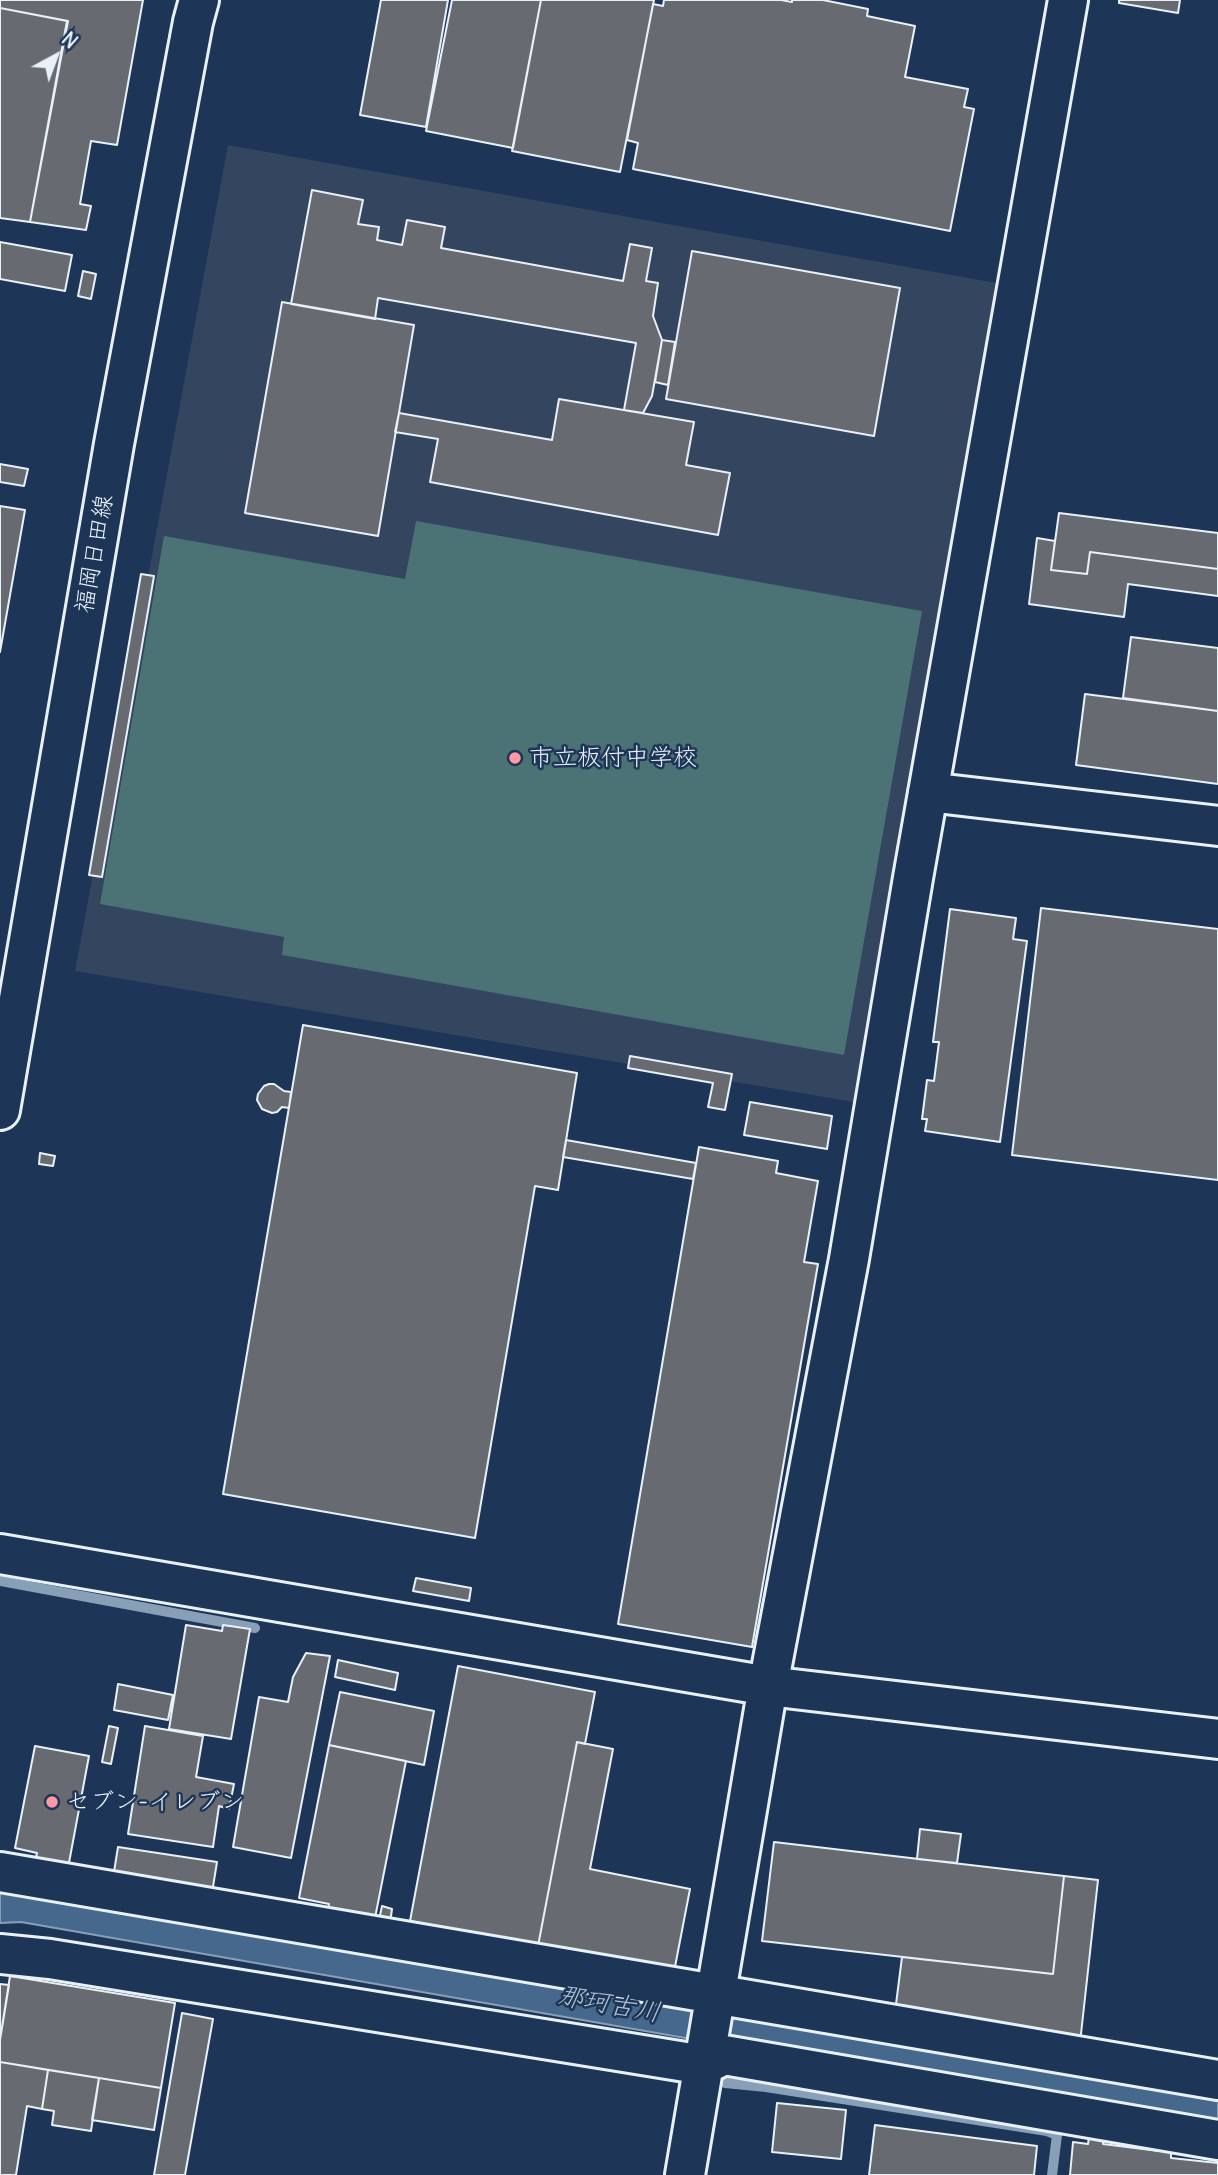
<!DOCTYPE html>
<meta charset="utf-8">
<style>
body{margin:0}
#map{position:relative;width:1218px;height:2175px;overflow:hidden;background:#1d3557;font-family:Delius,sans-serif}
canvas{display:block}
.north{position:absolute;left:21px;top:21px;width:70px;height:70px;-webkit-text-stroke:5px #1d3557;paint-order:stroke;rotate:41deg;font-size:19px;font-weight:700;line-height:28px;text-align:center;color:#e8f1f8}
.north::after{content:'';display:block;margin:auto;width:24px;height:32px;background:#e8f1f8;clip-path:polygon(50% 0,100% 100%,50% 72%,0 100%)}
</style>
<div id="map">
<canvas width="1218" height="2175"></canvas>
<div class="north">N</div>
</div>
<script>
const context = document.querySelector('canvas').getContext('2d');
context.lineJoin = 'round';
function paint(path, color) {
  context.fillStyle = color;
  context.fill(path, 'evenodd');
}
function trace(path, color, width, dash) {
  context.strokeStyle = color;
  context.lineWidth = width;
  context.lineCap = dash ? 'butt' : 'round';
  context.setLineDash(dash || []);
  context.stroke(path);
}
function label(font, color, halo, rows, align = 'center') {
  context.font = font + ' Delius,"Klee One",sans-serif';
  context.lineWidth = 5;
  context.setLineDash([]);
  context.textBaseline = 'middle';
  context.strokeStyle = halo;
  context.fillStyle = color;
  for (const [text, x, y, turn = 0] of rows) {
    context.save();
    context.translate(x, y);
    context.rotate((+turn || 0) * Math.PI / 180);
    context.textAlign = isNaN(turn) ? turn : align;
    if (halo) context.strokeText(text, 0, 0);
    context.fillText(text, 0, 0);
    context.restore();
  }
}
paint(new Path2D(`
 M228,145L1002,284L854,1102L75,971Z`), '#33455f');
paint(new Path2D(`
 M416,521L922,611L844,1055L282,955L284,937L100,904L164,536L405,579Z`), '#4b7275');
const water = new Path2D(`
 M0,1879L1218,2089V2131L21,1922L0,1923Z`);
paint(water, '#46688c');
trace(water, '#879fb7', 2);
trace(new Path2D(`
 M0,1581L255,1628
 M728,2063L725,2083L766,2087L1047,2131L1057,2135L1052,2175`), '#879fb7', 10);
const building = new Path2D(`
 M0,0H143L117,145L91,141L80,204L91,206L86,230L30,222L68,21L0,8Z
 M381,0H448L426,127L360,115Z
 M452,0H541L513,148L426,131Z
 M541,0H654L620,172L512,151Z
 M664,0H781L792,2V0H823L868,9L867,16L915,26L905,77L968,89L964,107L974,109L950,231L633,169L638,143L627,140L653,4L663,6Z
 M1119,0H1180L1178,13L1119,3Z
 M0,8L67,21L30,222L0,218Z
 M312,190L363,200L358,224L379,227L377,240L402,245L407,220L445,227L441,248L623,281L630,244L652,248L646,281L658,283L653,316L662,340L652,396L643,413L624,410L636,343L378,298L375,319L291,304Z
 M0,242L72,255L65,291L0,279Z
 M692,251L900,288L874,436L666,399Z
 M83,271L96,274L91,299L78,296Z
 M282,302L414,325L378,536L245,513Z
 M662,340L675,342L668,385L655,382Z
 M559,399L694,422L686,465L730,473L718,535L430,482L438,439L395,432L399,413L552,440Z
 M0,464L28,469L24,486L0,482Z
 M0,506L25,510L0,652Z
 M1059,513L1218,533V569L1090,552L1087,574L1051,570Z
 M1037,538L1055,541L1051,570L1087,574L1090,552L1218,569V596L1128,584L1124,617L1029,604Z
 M141,574L154,576L102,877L89,875Z
 M1131,637L1218,648V711L1123,698Z
 M1085,694L1218,711V784L1076,765Z
 M1041,908L1218,929V1180L1012,1155Z
 M950,909L1016,918L1013,939L1027,941L1000,1142L925,1131L927,1119H922L927,1080L934,1081L939,1042H933Z
 M303,1025L577,1073L558,1190L535,1186L475,1538L223,1494Z
 M630,1056L732,1074L725,1110L708,1107L713,1083L628,1068Z
 M269,1084H274L284,1091L291,1092L289,1108L282,1107L277,1112L272,1113L262,1109L257,1100L258,1094L264,1086Z
 M750,1102L832,1116L827,1149L744,1135Z
 M566,1140L696,1163L693,1179L563,1157Z
 M699,1147L778,1161L776,1173L818,1181L804,1262L818,1264L752,1647L618,1624Z
 M40,1153L55,1156L53,1166L39,1164Z
 M416,1578L471,1588L469,1601L413,1591Z
 M186,1625L222,1631L223,1625L250,1629L231,1739L169,1729Z
 M306,1653L330,1656L291,1858L233,1847L259,1697L288,1702L293,1677Z
 M338,1660L398,1673L395,1690L335,1677Z
 M458,1666L595,1692L585,1744L577,1742L538,1946L410,1921Z
 M118,1684L173,1695L168,1720L114,1710Z
 M340,1692L434,1711L424,1765L329,1745Z
 M109,1726L118,1728L111,1764L102,1762Z
 M145,1726L203,1736L196,1777L234,1784L229,1809L219,1806L213,1847L128,1834Z
 M577,1742L613,1749L590,1869L690,1889L674,1972L538,1946Z
 M329,1745L406,1761L374,1923L327,1913L329,1904L299,1898Z
 M35,1746L89,1756L68,1868L35,1862L37,1853L15,1848Z
 M920,1829L961,1834L957,1863L917,1859Z
 M774,1842L1064,1876L1053,1974L762,1941Z
 M118,1847L217,1862L212,1893L113,1878Z
 M1064,1876L1098,1880L1080,2043L895,2012L902,1957L1053,1974Z
 M382,1906L392,1909L390,1923L379,1920Z
 M10,1976L175,2003L161,2088L0,2062V2040Z
 M0,1984L9,1985L0,2040Z
 M182,2013L213,2019L185,2175H154Z
 M0,2062L48,2070L42,2109L27,2106L16,2175H0Z
 M48,2070L99,2078L91,2131L52,2125L54,2111L42,2109Z
 M99,2078L161,2088L154,2130L92,2120Z
 M777,2103L846,2110L841,2159L772,2152Z
 M875,2125L1037,2146L1034,2175H869Z
 M1089,2137L1103,2139V2144L1159,2151V2146L1171,2148V2158L1218,2163V2175H1070L1073,2142L1088,2144Z`);
paint(building, '#676a71');
trace(building, '#e8f1f8', 2);
const street = new Path2D(`
 M928,792L1218,826
 M0,1554L768,1686L1218,1739
 M0,1872L1218,2080
 M0,1954L50,1959L704,2065L724,2055L1218,2140
 M685,2175L768,1686L849,1259L913,878L1068,0`);
const secondary = new Path2D(`
 M0,1110L114,444L193,22L199,0`);
trace(street, '#e8f1f8', 44);
trace(secondary, '#e8f1f8', 44);
trace(street, '#1d3557', 38);
trace(secondary, '#1d3557', 38);
for (const [x, y, r, color] of [
 [515,758,7,"#ff9aa2"],
 [52,1802,7,"#ff9aa2"]
]) {
  const dot = new Path2D();
  dot.arc(x, y, r, 0, 2 * Math.PI);
  context.fillStyle = color;
  context.fill(dot);
  trace(dot, '#1d3557', 2.5);
}
label('24px', '#e8f1f8', '#1d3557', [
 ["福岡日田線",95,554,-80]
]);
label('24px', '#e8f1f8', '#1d3557', [
 ["市立板付中学校",529,758],
 ["セブン-イレブン",66,1802]
], 'left');
label('italic 26px', '#afc1d2', '#1d3557', [
 ["那珂古川",609,2005,10]
]);
</script>
